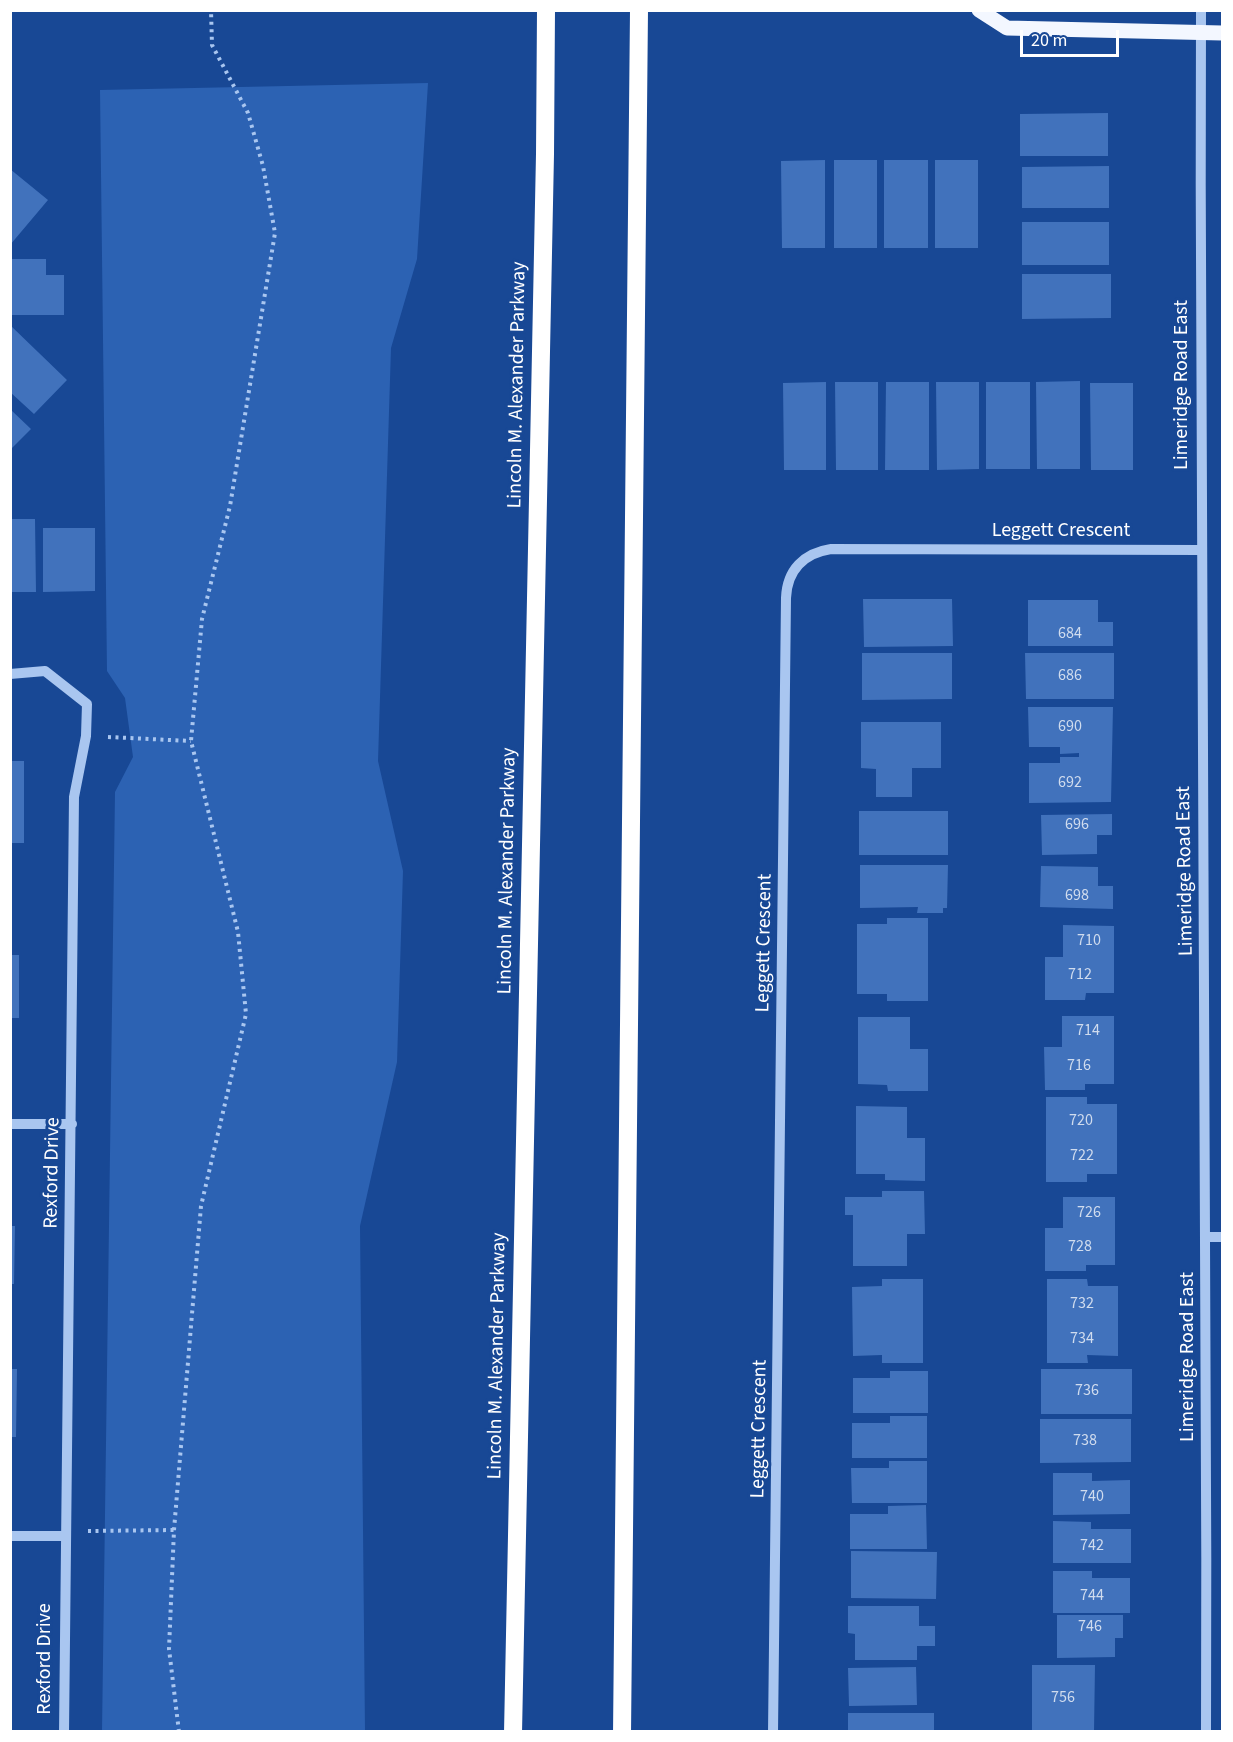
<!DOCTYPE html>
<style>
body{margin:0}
#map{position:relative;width:1233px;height:1742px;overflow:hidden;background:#184895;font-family:"Source Sans 3",sans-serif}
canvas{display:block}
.frame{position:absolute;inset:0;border:12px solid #fff;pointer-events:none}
.scale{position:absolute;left:1020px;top:30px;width:99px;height:27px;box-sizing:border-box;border:3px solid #fff;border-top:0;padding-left:8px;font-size:18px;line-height:21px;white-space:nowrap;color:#fff;-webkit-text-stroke:4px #184895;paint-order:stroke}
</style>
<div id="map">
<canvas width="1233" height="1742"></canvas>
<div class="frame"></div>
<div class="scale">20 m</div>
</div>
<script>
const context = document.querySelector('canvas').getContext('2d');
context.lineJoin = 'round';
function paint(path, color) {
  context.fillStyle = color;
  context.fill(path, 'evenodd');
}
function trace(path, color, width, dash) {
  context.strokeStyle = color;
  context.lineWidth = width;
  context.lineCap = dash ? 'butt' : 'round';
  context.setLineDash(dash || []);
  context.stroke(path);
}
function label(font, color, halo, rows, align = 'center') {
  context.font = font + ' "Source Sans 3",sans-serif';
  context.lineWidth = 6;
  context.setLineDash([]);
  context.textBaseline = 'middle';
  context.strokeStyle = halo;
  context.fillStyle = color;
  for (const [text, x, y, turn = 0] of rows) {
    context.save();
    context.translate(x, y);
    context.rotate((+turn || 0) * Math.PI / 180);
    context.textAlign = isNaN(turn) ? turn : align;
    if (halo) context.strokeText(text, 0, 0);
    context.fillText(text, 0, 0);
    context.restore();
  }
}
paint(new Path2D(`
 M428,83L417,259L391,348L378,761L403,871L397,1062L360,1226L365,1731H102L115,792L133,757L125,698L107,671L100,90Z`), '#2c62b3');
paint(new Path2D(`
 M1108,113V156H1020V114Z
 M825,160V248H782L781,161Z
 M834,160H877V248H834Z
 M884,160H928V248H884Z
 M935,160H978V248H935Z
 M1109,166V208H1022V167Z
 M10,169L48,200L10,245Z
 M1022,222H1109V265H1022Z
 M10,259H46V275H64V315H10Z
 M1022,274H1111V318L1022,319Z
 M10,325L67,380L34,414L10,392Z
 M1080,381V469H1037L1036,382Z
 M826,382V470H784L783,383Z
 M835,382H878V470H836Z
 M886,382H929V470H885Z
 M936,382H979V469L937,470Z
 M986,382H1030V469H986Z
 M1090,383H1133V470H1091Z
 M10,409L31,429L10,450Z
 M10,519H35L36,592H10Z
 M43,528H95V591L43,592Z
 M863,599H952L953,646L864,647Z
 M1028,600H1098V622H1113V646H1028Z
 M862,653H952V699L862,700Z
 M1025,653H1114V699H1026Z
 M1028,707H1113L1111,802L1029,803V763H1060V757H1079V753L1060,754V747H1029Z
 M861,722H941V768H912V797H876V769L861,768Z
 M10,761H24V843H10Z
 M859,811H948V855H859Z
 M1112,814V835H1097V854L1042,855L1041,815Z
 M860,865H948L947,908H943V913H917L918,907L860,908Z
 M1041,866L1098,867V886H1113V909L1040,907Z
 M887,918H928V1001H887V994H857V924H887Z
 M1063,925L1114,926V993H1086L1085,1000H1045V957H1063Z
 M10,955H19V1018H10Z
 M1062,1016H1114V1084H1085V1090H1045L1044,1047H1062Z
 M858,1017H910V1049H928V1091H888L887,1085L858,1084Z
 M1046,1097H1087V1104H1117V1174H1087V1182H1046Z
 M856,1106L907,1107V1138H925V1181L885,1180V1174H856Z
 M882,1191H924L925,1234H907V1266H853V1215H845V1197H882Z
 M1063,1197H1115V1265H1086V1271H1045V1228H1063Z
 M10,1226H15L14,1284H10Z
 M882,1279H923V1363H882V1355L853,1356L852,1287L882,1286Z
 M1047,1279H1087L1088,1286H1118V1356L1087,1355L1088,1363H1047Z
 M10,1369H17L16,1437H10Z
 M1041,1369H1132V1414H1041Z
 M890,1371H928V1413H853V1378H890Z
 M890,1416H927V1458H852V1423H890Z
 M1040,1419H1131V1462L1040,1463Z
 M889,1461H927V1503H852L851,1468H889Z
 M1053,1473H1092V1481L1130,1480V1514L1053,1515Z
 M926,1505L927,1549H850V1514H888V1506Z
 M1053,1521L1091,1522V1529H1131V1563H1053Z
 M851,1551L937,1552L936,1599L851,1598Z
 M1053,1571H1092V1578H1130V1613H1053Z
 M848,1606H919V1626H935V1646H917V1660H855V1634L848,1633Z
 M1057,1615H1123V1638H1115V1657L1057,1658Z
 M1032,1665H1095L1094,1732H1032Z
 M916,1667L917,1705L849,1706L848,1668Z
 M848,1713H934V1732H848Z`), '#4172bc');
trace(new Path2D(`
 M108,737L191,741
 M88,1531L174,1530
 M179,1732L169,1649L174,1530L201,1206L246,1014L238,932L191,741L202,619L230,506L275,233L263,166L248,113L212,45L211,10`), '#a9c6f0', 4, [3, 4.5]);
trace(new Path2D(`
 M1201,10C1199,584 1208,1158 1206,1732
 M10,674L45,671L87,704L86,736L74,797L64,1732
 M10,1124H72
 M1207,1237H1222
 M10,1536H64
 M773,1732L786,598C787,570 804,553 831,549L1201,550`), '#a9c6f0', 10);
trace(new Path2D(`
 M979,10L1007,28L1222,33`), '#f3f7ff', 15);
trace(new Path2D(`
 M513,1732L545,154L546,10
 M622,1732L639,10`), '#fff', 18);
label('16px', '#d0dcee', null, [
 ["684",1070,634],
 ["686",1070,676],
 ["690",1070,727],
 ["692",1070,783],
 ["696",1077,825],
 ["698",1077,896],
 ["710",1089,941],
 ["712",1080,975],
 ["714",1088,1031],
 ["716",1079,1066],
 ["720",1081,1121],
 ["722",1082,1156],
 ["726",1089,1213],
 ["728",1080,1247],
 ["732",1082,1304],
 ["734",1082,1339],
 ["736",1087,1391],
 ["738",1085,1441],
 ["740",1092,1497],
 ["742",1092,1546],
 ["744",1092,1596],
 ["746",1090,1627],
 ["756",1063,1698]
]);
label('20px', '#fff', '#184895', [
 ["Lincoln M. Alexander Parkway",518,385,-89],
 ["Limeridge Road East",1183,385,-90],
 ["Leggett Crescent",1061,532],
 ["Lincoln M. Alexander Parkway",508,871,-89],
 ["Limeridge Road East",1186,871,-91],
 ["Leggett Crescent",765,943,-89],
 ["Rexford Drive",53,1173,-89],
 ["Lincoln M. Alexander Parkway",498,1356,-89],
 ["Limeridge Road East",1189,1357,-90],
 ["Leggett Crescent",760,1429,-89],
 ["Rexford Drive",46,1659,-90]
]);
</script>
